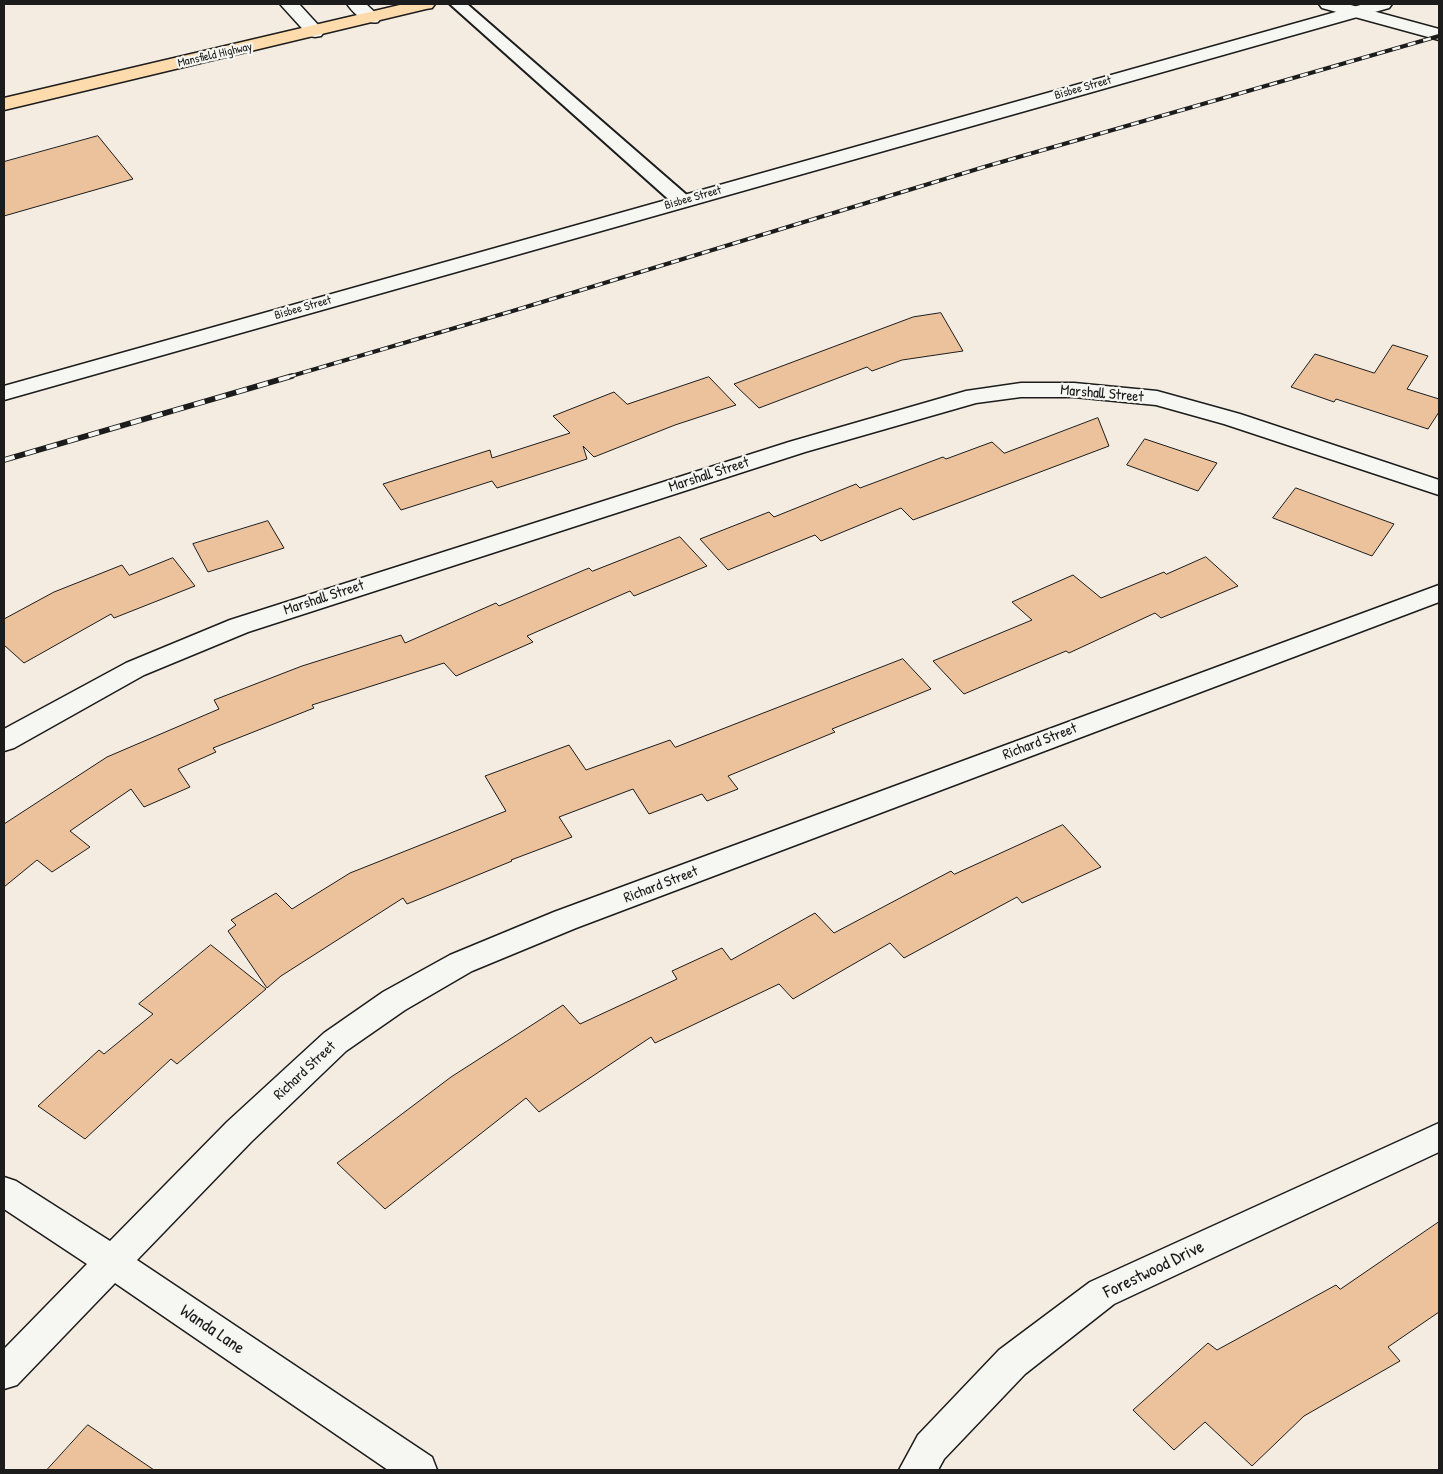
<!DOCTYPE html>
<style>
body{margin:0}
#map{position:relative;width:1443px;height:1474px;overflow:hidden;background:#f4ece1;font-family:"Patrick Hand",sans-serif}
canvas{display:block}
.frame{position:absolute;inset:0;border:5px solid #1c1c1c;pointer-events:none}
</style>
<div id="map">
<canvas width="1443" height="1474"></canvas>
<div class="frame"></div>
</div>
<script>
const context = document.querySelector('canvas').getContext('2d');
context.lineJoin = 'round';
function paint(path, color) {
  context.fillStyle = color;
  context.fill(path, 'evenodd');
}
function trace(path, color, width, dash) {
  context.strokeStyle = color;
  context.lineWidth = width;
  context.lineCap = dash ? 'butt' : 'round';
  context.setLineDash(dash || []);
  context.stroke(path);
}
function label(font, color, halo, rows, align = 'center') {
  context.font = font + ' "Patrick Hand",sans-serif';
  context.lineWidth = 4.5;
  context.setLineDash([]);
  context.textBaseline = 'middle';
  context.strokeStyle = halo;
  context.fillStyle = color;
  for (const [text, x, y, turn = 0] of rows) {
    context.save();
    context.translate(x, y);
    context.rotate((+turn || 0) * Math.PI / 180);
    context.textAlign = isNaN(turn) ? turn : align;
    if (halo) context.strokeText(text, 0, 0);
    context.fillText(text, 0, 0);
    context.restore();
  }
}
const building = new Path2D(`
 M98,136L133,179L4,216V162Z
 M941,313L963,351L902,360L872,371L867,367L759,408L734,384L913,317Z
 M1393,345L1428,356L1407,389L1439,399V412L1428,429L1336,399L1334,402L1291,387L1315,354L1374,373Z
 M709,377L736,405L675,425L594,457L583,446L587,459L497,488L492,481L401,510L383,484L490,450L492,458L570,433L553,416L614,392L627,404Z
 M1098,418L1109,446L913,520L901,508L821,541L815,535L728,570L700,539L769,512L774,517L856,484L860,488L943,457L946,459L992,442L1004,453Z
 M1145,439L1217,463L1198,491L1127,465Z
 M1296,488L1394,524L1372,556L1273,518Z
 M268,521L284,548L208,572L193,544Z
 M680,537L707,566L634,596L630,591L527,636L533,642L456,676L444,663L312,705L314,708L213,748L216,752L178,769L190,787L144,807L131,789L70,831L90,847L52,872L37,860L4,887V824L107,757L219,709L214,700L302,666L401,635L405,643L496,603L499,606L589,568L592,571Z
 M1206,557L1238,586L1161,618L1155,613L1069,653L1066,651L964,694L933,661L1032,620L1012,602L1073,575L1101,598L1164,572L1166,574Z
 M173,558L195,586L114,618L111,614L24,663L4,645V619L54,592L122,565L129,575Z
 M903,659L931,689L832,729L835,732L728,776L738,789L707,801L702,794L649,814L633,789L559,817L572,837L511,860L512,861L407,904L403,898L281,976L267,988L228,931L236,925L231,920L276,893L292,909L350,873L506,811L485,776L569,745L586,770L670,740L675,747Z
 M1063,825L1101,867L1022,903L1017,897L904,958L890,943L793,999L779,984L655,1043L651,1037L539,1112L526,1098L385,1209L337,1163L451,1077L563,1005L580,1024L677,979L672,971L722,948L731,960L815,913L834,933L951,871L954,874Z
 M211,945L266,989L177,1064L171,1059L85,1139L38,1106L99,1050L104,1054L153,1014L139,1004Z
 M1439,1222V1312L1388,1347L1400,1361L1304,1416L1252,1466L1205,1422L1174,1450L1133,1410L1208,1343L1217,1350L1336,1285L1340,1289Z
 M88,1425L154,1470H47Z`);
paint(building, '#ecc29c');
trace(building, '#1c1c1c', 1);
const service = new Path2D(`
 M450,4H467L689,197L691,201L689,205L682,207L675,205Z`);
const minor = new Path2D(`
 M280,4H299L321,28L324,32L321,36L315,37L309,36Z
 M347,4H366L381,18L378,22C366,25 354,14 347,4Z
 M1364,4H1392L1389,8L4,400V386Z
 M1021,383H1074L1157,391L1240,414L1439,480V495L1224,424L1156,405L1074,397H1021L976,403L805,452L248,632L144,675L14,748L4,751V729L126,663L230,620L789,442L966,391Z
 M1439,585V602L576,928L472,971L405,1010L346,1051L251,1142L137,1260L432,1457L437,1470H388L115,1283L17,1385L4,1389V1349L87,1264L4,1209V1177L16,1181L110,1241L227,1122L324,1033L383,992L450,955L554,912Z
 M1439,1123V1152L1114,1304L1025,1374L944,1459L938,1470H899L918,1435L999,1350L1090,1282Z`);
const tertiary = new Path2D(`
 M1319,4H1347L1439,29V40L1322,8Z`);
const primary = new Path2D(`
 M404,4H435L432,8L426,9L4,110V98Z`);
trace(service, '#1c1c1c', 4);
trace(minor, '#1c1c1c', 3);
trace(tertiary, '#1c1c1c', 3);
trace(primary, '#1c1c1c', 3);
paint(service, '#f6f6f2');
paint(minor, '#f6f6f2');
paint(tertiary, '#f6f6f2');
paint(primary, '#fedbac');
const railFar1 = new Path2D(`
 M288,377L516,310L984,167L1439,36`);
const rail = new Path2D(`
 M4,460L292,376`);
trace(railFar1, '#1c1c1c', 4);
trace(rail, '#1c1c1c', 5.5);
trace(railFar1, '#f6f6f2', 2.5, [8]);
trace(rail, '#f6f6f2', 4, [11]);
label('12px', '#1c1c1c', '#f6f6f2', [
 ["Mansfield Highway",215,55,-13],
 ["Bisbee Street",1083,88,-16],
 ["Bisbee Street",693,198,-16],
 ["Bisbee Street",303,308,-16]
]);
label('15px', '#1c1c1c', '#f6f6f2', [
 ["Marshall Street",1102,394,5],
 ["Marshall Street",709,475,-18],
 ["Marshall Street",324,598,-18],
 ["Richard Street",1040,742,-21],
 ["Richard Street",661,885,-21],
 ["Richard Street",305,1071,-43]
]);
label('18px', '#1c1c1c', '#f6f6f2', [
 ["Forestwood Drive",1154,1270,-26],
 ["Wanda Lane",212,1330,34]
]);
</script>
